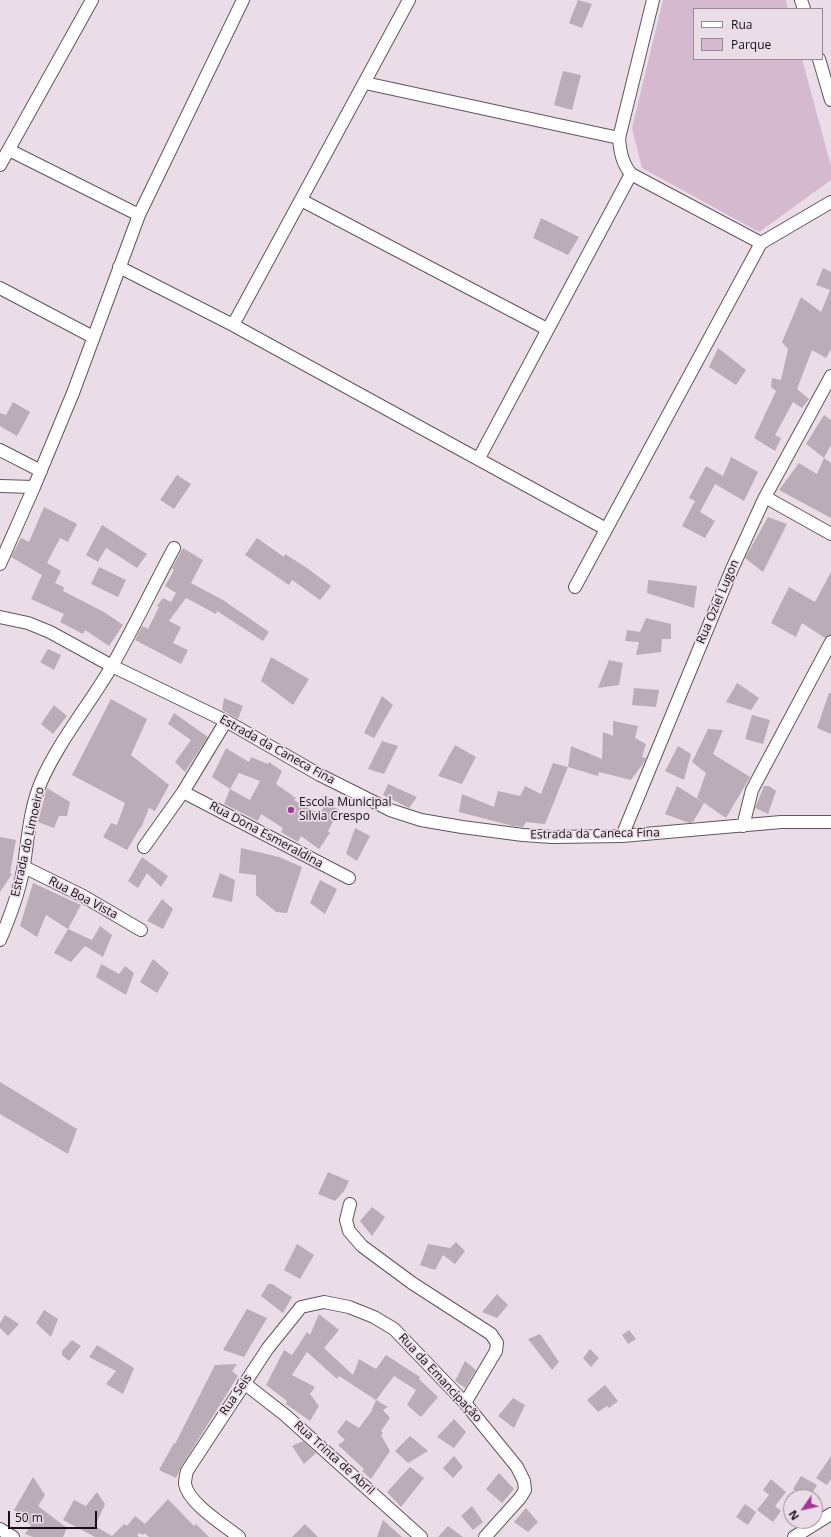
<!DOCTYPE html>
<meta charset="utf-8">
<style>
body{margin:0}
#map{position:relative;width:831px;height:1537px;overflow:hidden;background:#ebdde8;font-family:"Open Sans",sans-serif}
canvas{display:block}
.legend{position:absolute;left:693px;top:8px;width:130px;height:52px;box-sizing:border-box;background:#ebdde8;border:1px solid #958b93;margin:0;padding:5px 7px;list-style:none;font-size:12px;color:#151114}
.legend li{display:flex;align-items:center;gap:8px;height:20px}
.legend b{width:20px;border:1px solid #958b93}
.north{position:absolute;left:783px;top:1489px;width:40px;height:40px;box-sizing:border-box;background:#ebdde8;border:1px solid #958b93;border-radius:50%;rotate:236deg;font-size:11px;font-weight:700;line-height:16px;text-align:center;color:#151114}
.north::after{content:'';display:block;margin:auto;width:14px;height:18px;background:#a33797;clip-path:polygon(50% 0,100% 100%,50% 72%,0 100%)}
.scale{position:absolute;left:8px;top:1511px;width:89px;height:18px;box-sizing:border-box;border:2px solid #151114;border-top:0;padding-left:5px;font-size:12px;line-height:14px;white-space:nowrap;color:#151114;-webkit-text-stroke:3px #ebdde8;paint-order:stroke}
</style>
<div id="map">
<canvas width="831" height="1537"></canvas>
<ul class="legend">
<li><b style="height:5px;background:#fff"></b>Rua</li>
<li><b style="height:11px;background:#d5b9cf"></b>Parque</li>
</ul>
<div class="north">N</div>
<div class="scale">50 m</div>
</div>
<script>
const context = document.querySelector('canvas').getContext('2d');
context.lineJoin = 'round';
function paint(path, color) {
  context.fillStyle = color;
  context.fill(path, 'evenodd');
}
function trace(path, color, width, dash) {
  context.strokeStyle = color;
  context.lineWidth = width;
  context.lineCap = dash ? 'butt' : 'round';
  context.setLineDash(dash || []);
  context.stroke(path);
}
function label(font, color, halo, rows, align = 'center') {
  context.font = font + ' "Open Sans",sans-serif';
  context.lineWidth = 3.5;
  context.setLineDash([]);
  context.textBaseline = 'middle';
  context.strokeStyle = halo;
  context.fillStyle = color;
  for (const [text, x, y, turn = 0] of rows) {
    context.save();
    context.translate(x, y);
    context.rotate((+turn || 0) * Math.PI / 180);
    context.textAlign = isNaN(turn) ? turn : align;
    if (halo) context.strokeText(text, 0, 0);
    context.fillText(text, 0, 0);
    context.restore();
  }
}
paint(new Path2D(`
 M663,0H786L788,9H694V59H802L831,166V180L759,232L642,168L632,128Z`), '#d5b9cf');
paint(new Path2D(`
 M578,0L592,4L582,28L569,23Z
 M563,71L581,75L572,110L554,105Z
 M541,218L579,237L568,255L533,238Z
 M823,268L831,272V349L826,358L812,350L797,389L809,399L802,408L793,402L775,435L781,438L775,451L754,438L776,391L771,387L772,378L781,380L788,349L782,342L801,297L821,312L830,290L816,285Z
 M718,348L746,370L736,385L709,367Z
 M13,402L30,412L17,436L0,426V413L6,415Z
 M824,415L831,420V445L824,458L806,444Z
 M731,457L758,472L744,501L715,484L700,512L715,521L705,538L682,526L695,501L689,498L706,466L723,476Z
 M824,458L831,463V518L779,490L799,463L817,474Z
 M177,475L191,484L174,509L160,500Z
 M44,507L77,524L68,542L60,538L47,563L61,571L55,583L64,587L63,591L104,612L123,625L109,646L85,630L83,634L60,622L64,614L31,599L42,575L11,557L21,538L29,542Z
 M768,517L787,524L763,572L745,558Z
 M102,525L147,554L137,568L106,548L98,562L86,555Z
 M257,538L284,557L285,554L307,568L331,586L320,600L292,580L289,585L245,555Z
 M183,548L203,560L191,583L223,600L269,632L263,641L217,611L216,614L186,598L169,621L181,627L173,643L188,650L181,664L135,640L142,626L148,629L159,607L157,606L163,598L171,602L176,593L165,586L174,570L172,568Z
 M99,567L126,580L118,597L91,584Z
 M831,572V635L825,638L802,623L796,637L771,623L789,587L815,602Z
 M648,580L697,586L694,608L647,593Z
 M646,618L671,624V639H662L661,652L636,655L639,642L625,641L627,630L640,632Z
 M48,649L61,655L54,670L40,662Z
 M271,657L309,679L293,705L261,681Z
 M609,660L623,663L619,685L598,688Z
 M737,683L759,698L751,710L726,702Z
 M634,688L659,690L656,707L632,705Z
 M829,693H831V734L817,728Z
 M382,696L393,705L374,738L364,733Z
 M224,698L243,706L238,719L222,710Z
 M111,699L147,719L131,755L169,785L155,811L149,808L141,828H140L127,850L103,837L111,823L117,825L125,803L72,775Z
 M54,705L67,716L53,734L41,724Z
 M174,713L208,737L185,772L175,762L191,740L168,724Z
 M752,715L770,720L763,744L745,739Z
 M613,721L638,726L635,738L646,744L642,757L646,758L645,761L631,780L599,772L598,776L568,767L571,746L602,759L603,732L613,736Z
 M708,729L723,730L713,754L750,777L726,818L697,798L706,773L692,762Z
 M382,741L398,746L384,774L368,769Z
 M455,745L476,757L462,784L438,776Z
 M678,746L691,754L684,780L665,771Z
 M226,748L249,762L251,757L268,764L269,762L282,771L276,784L296,798L294,800L320,814L326,803L339,810L328,831L330,833L319,849L301,836L298,842L281,832L283,828L261,814L258,821L224,804L230,789L212,777ZM239,773L260,781L250,800L230,789Z
 M553,763L568,767L545,824L526,822L523,827L513,826L459,812L462,794L494,807L498,791L520,796L525,786L541,794Z
 M388,784L417,797L409,808L383,795Z
 M677,786L704,803L693,822L689,823L665,814Z
 M764,786H769L776,791L768,814L755,808Z
 M47,788L70,802L67,816H59L54,828L38,822Z
 M355,828L370,836L357,861L346,854Z
 M0,837L16,840L10,873L12,874L0,892Z
 M241,848L279,857L302,867L287,913L276,912L256,895V875L239,873Z
 M142,857L168,876L161,887L147,873L138,888L128,881Z
 M220,873L235,880L232,902L212,897Z
 M320,880L337,889L325,914L310,903Z
 M33,883L81,905L68,929L46,915L37,937L20,926Z
 M162,899L173,909L163,929L147,921Z
 M100,926L112,935L103,957L85,946L71,962L54,953L68,929L92,940Z
 M153,959L169,973L157,993L140,982Z
 M101,964L119,974L125,966L134,973L126,995L96,977Z
 M0,1082L77,1129L68,1154L0,1114Z
 M328,1172L349,1181L344,1191L335,1201L318,1194Z
 M372,1207L385,1217L372,1236L360,1221Z
 M456,1242L465,1251L455,1264L443,1255L435,1270L420,1265L428,1244L450,1248Z
 M297,1244L314,1255L300,1279L284,1270Z
 M268,1284H272L292,1297L283,1313L261,1296Z
 M497,1294L508,1305L497,1318L482,1312Z
 M247,1309L267,1318L244,1357L223,1350Z
 M44,1310L58,1319L51,1337L36,1323Z
 M319,1314L339,1330L324,1348L353,1375L359,1359L376,1369L386,1355L420,1377L419,1379L438,1397L421,1417L407,1405L416,1390L394,1376L376,1400L339,1376L337,1379L307,1352L292,1375L315,1387L310,1394L319,1406L310,1421L286,1404L287,1401L266,1385L284,1350L292,1355L307,1332L310,1335Z
 M5,1315L19,1324L8,1336L0,1328V1323Z
 M629,1330L636,1339L628,1344L622,1335Z
 M540,1334L559,1362L552,1370L528,1339Z
 M72,1340L81,1346L69,1361L62,1355V1351Z
 M97,1345L134,1368L123,1394L106,1384L116,1371L89,1357Z
 M590,1349L599,1358L591,1367L583,1358Z
 M465,1361L476,1370L465,1388L455,1381Z
 M237,1364L232,1371L238,1376L181,1467L176,1478L159,1470L174,1443L175,1444L215,1365Z
 M605,1385L618,1401L609,1408L607,1406L598,1412L587,1400Z
 M513,1398L525,1405L514,1428L498,1416Z
 M376,1400L388,1407L383,1410L390,1418L381,1431L383,1433L381,1435L390,1451L371,1479L362,1471L364,1469L338,1445L345,1440L337,1432L346,1420L359,1428L371,1412Z
 M454,1419L466,1432L454,1448L437,1437Z
 M410,1436L428,1451L408,1463L395,1451Z
 M303,1441L316,1453L304,1464L292,1446Z
 M454,1456L463,1467L453,1478L443,1468Z
 M831,1456V1479L827,1485L816,1478Z
 M410,1467L424,1478L401,1507L387,1492Z
 M499,1473L514,1489L502,1503L486,1489Z
 M801,1476L817,1485L810,1497H805L793,1489Z
 M33,1477L45,1495L38,1506L67,1528L63,1537H33L25,1534L31,1525L14,1510Z
 M771,1479L786,1492L775,1506L781,1511L773,1522L757,1510L769,1495L763,1490Z
 M97,1492L105,1504L95,1526L112,1536L124,1524L127,1526L135,1516L145,1524L168,1499L194,1526L196,1524L209,1537H149L144,1533L143,1535L139,1533L137,1535L139,1537H95L63,1520L74,1500L86,1506Z
 M745,1504L756,1512L748,1525L736,1517Z
 M472,1506L483,1522L473,1530L461,1516Z
 M526,1508L538,1522L528,1532L514,1522Z
 M383,1520L402,1537H377Z
 M305,1524L318,1537H292Z
 M448,1526L463,1537H438Z`), '#baadb7');
const minor = new Path2D(`
 M801,0L804,9
 M819,59L831,100
 M365,83L619,138C620,151 622,163 631,174L761,243
 M619,138L653,0
 M9,150L139,215
 M0,165L92,0
 M301,200L547,329
 M119,267L233,325L606,529
 M0,288L93,337
 M233,325L409,0
 M0,450L41,471
 M479,458L631,174
 M0,486L34,487
 M765,497L831,534
 M0,564L34,487L73,393L139,215L243,0
 M575,587L761,243L831,202
 M0,617L28,623L50,632L112,666L226,721L320,775L390,810L421,820L462,827L523,835L552,837L622,836L781,822H831
 M183,792L349,878
 M743,826L752,790L831,642
 M622,836L732,569L765,497L831,376
 M144,847L183,792L226,721
 M24,867L83,896L141,930
 M0,940C10,917 20,890 24,865C28,837 30,808 41,782C59,741 89,705 112,666C134,627 153,587 174,548
 M350,1204L346,1220L349,1231L362,1246L412,1283L491,1334L497,1343L496,1351L465,1403
 M244,1383L285,1415L421,1537
 M0,1529L13,1537
 M239,1537C224,1525 188,1503 185,1484C185,1480 186,1475 187,1471L268,1348L301,1307L324,1302L349,1307L374,1317L394,1329L465,1403L517,1467L524,1481L525,1490L520,1498L485,1537
 M794,1537L831,1514`);
trace(minor, '#60555e', 14);
trace(minor, '#fff', 12);
for (const [x, y, r, color] of [
 [291,810,4,"#a33797"]
]) {
  const dot = new Path2D();
  dot.arc(x, y, r, 0, 2 * Math.PI);
  context.fillStyle = color;
  context.fill(dot);
  trace(dot, '#ebdde8', 1.5);
}
label('12px', '#151114', '#ebdde8', [
 ["Rua Oziel Lugon",718,602,-67],
 ["Estrada da Caneca Fina",277,750,29],
 ["Estrada da Caneca Fina",595,834,-1],
 ["Rua Dona Esmeraldina",266,835,28],
 ["Estrada do Limoeiro",28,842,-77],
 ["Rua Boa Vista",83,898,28],
 ["Rua da Emancipação",440,1378,47],
 ["Rua Seis",236,1395,-56],
 ["Rua Trinta de Abril",334,1458,42]
]);
label('12px', '#151114', '#ebdde8', [
 ["Escola Municipal",299,803],
 ["Silvia Crespo",299,817]
], 'left');
</script>
